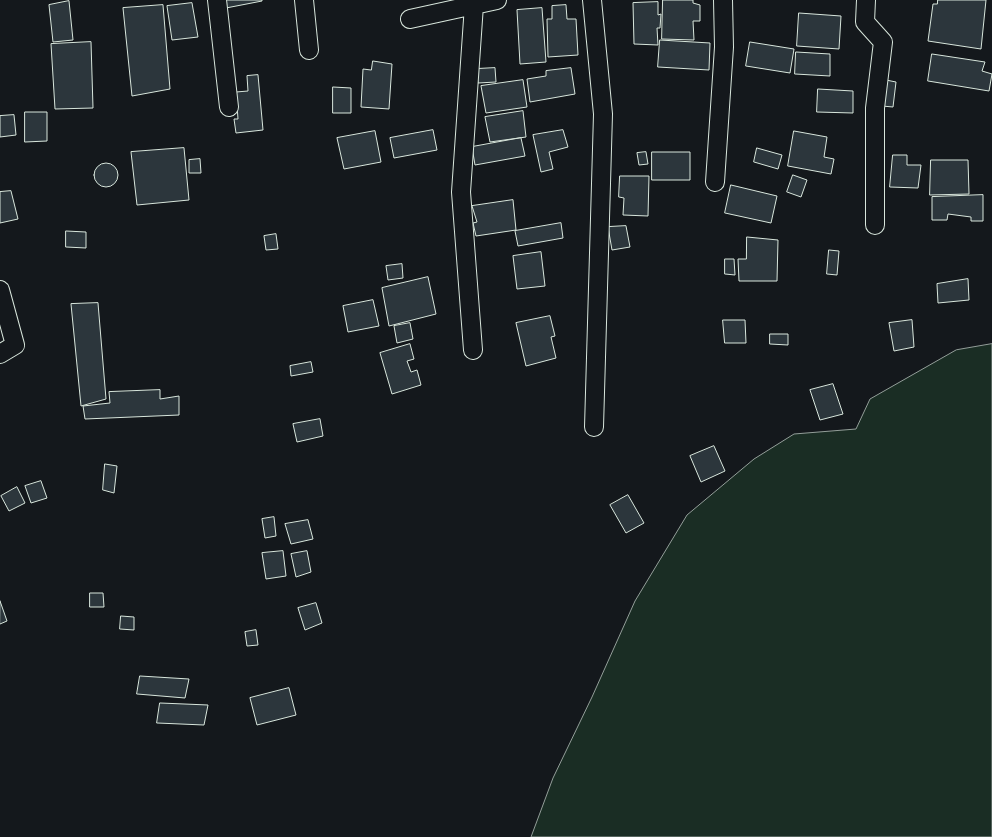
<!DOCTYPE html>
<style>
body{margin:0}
canvas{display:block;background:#14181c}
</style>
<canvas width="992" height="837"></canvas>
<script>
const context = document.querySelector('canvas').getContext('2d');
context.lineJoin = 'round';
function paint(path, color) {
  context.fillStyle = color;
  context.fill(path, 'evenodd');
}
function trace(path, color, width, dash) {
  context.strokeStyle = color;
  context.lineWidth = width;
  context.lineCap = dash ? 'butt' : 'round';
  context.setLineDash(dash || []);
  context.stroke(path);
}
const green = new Path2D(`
 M992,344V837H531L553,778L592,697L635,601L687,515L754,459L794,434L856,429L870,399L956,350Z`);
paint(green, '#1a2d24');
trace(green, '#939e99', 1);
const building = new Path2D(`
 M225,0H262V1L226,8Z
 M663,0H693V3L700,5V21H693L694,40L662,39Z
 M938,0H986L981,49L928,41L933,4H937Z
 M69,1L73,40L53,42L49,5Z
 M658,2V15L661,14L660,28H657L658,45L634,44L633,3Z
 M192,3L198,37L172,40L167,6Z
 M163,5L170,89L132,96L123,8Z
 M566,5L567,19H576L578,55L548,57L547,19H552V6Z
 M542,8L546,62L520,64L517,10Z
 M799,13L841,16L839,49L797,46Z
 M660,40L710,43L709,70L658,67Z
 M91,42L93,108L55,109L51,44Z
 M750,42L794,49L790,73L746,66Z
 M796,52L830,54V76L795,74Z
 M932,54L985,62L982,71L992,74L989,91L928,81Z
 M373,61L392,64L389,109L361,107L363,69L371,70Z
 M495,68L496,82L478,83L476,69Z
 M571,68L575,94L530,102L527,79L546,76V71Z
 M258,75L263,130L236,133L234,119H238L236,92L248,91L247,76Z
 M523,80L527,107L486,113L481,86Z
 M886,80L896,82L893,107L882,106Z
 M333,87L351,88V113H333Z
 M818,89L853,91V113L817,112Z
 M523,111L526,137L490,142L485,117Z
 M25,112H47V141L25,142Z
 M14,115L16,135L0,137V116Z
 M433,130L437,150L394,158L390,138Z
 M563,130L568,147L549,152L553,169L541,172L533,135Z
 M375,131L381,162L344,169L337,138Z
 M794,131L827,137L824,157L834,159L831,174L788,166Z
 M521,138L525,156L475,165L472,147Z
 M184,148L189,200L137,205L131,152Z
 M757,148L782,155L778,169L754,162Z
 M646,152L648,164L639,165L637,153Z
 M652,152H690V180H652Z
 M893,155H907V165H921L918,188L890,187Z
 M200,159L201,173H189V160Z
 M931,160H968L969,194L930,195Z
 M94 175a12 12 0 1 1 24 0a12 12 0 1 1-24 0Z
 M793,175L807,180L801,197L787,192Z
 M620,176H649L648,216L623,215L624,198L619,197Z
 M731,185L777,196L771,223L725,213Z
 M11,191L18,219L0,223V192Z
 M983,195V221H971V217L948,214L947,220H932V197Z
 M513,200L516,230L476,236L473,223L477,222L472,206Z
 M561,223L563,238L518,246L515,231Z
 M626,226L630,247L612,250L608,227Z
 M66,231L86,232V248L66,247Z
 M276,234L278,249L266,250L264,236Z
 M747,237L778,240L777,281H739L738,259H746Z
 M829,250L839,251L837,275L827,274Z
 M541,252L545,286L517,289L513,256Z
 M725,259H734L735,275L725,274Z
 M402,264L403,278L388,280L386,266Z
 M428,277L436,314L389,326L382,288Z
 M968,279L969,300L938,303L937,284Z
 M373,300L379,326L348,332L343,306Z
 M98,303L106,399L81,406L71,304Z
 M550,316L555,336L551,337L556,358L526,366L516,323Z
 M723,320H745L746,343H725Z
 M912,320L914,347L894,351L889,323Z
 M410,323L413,339L397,343L394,326Z
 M770,334H788V345L770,344Z
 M410,344L414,359L407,361L411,372L417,370L421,385L392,394L380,353Z
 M311,362L313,372L291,376L290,366Z
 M833,384L843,414L820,420L810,390Z
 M160,390V399L179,396V415L85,419L83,406L110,403L109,392Z
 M320,419L323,436L297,442L293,424Z
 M714,446L725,471L701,482L690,456Z
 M105,464L117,466L114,493L103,490Z
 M41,481L47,498L31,503L25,486Z
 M17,487L25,503L9,511L1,496Z
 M628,495L644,523L626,533L610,505Z
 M274,517L276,536L265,538L262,519Z
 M308,520L313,539L291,544L285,524Z
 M283,551L286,576L266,579L262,553Z
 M307,551L311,572L296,577L291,554Z
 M90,593H103L104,607H90Z
 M0,601L7,621L0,624Z
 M316,603L322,623L305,630L298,608Z
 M121,616L134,617V630L120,629Z
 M256,630L258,645L247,646L245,632Z
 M140,676L189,679L185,698L137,694Z
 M289,688L296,715L257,725L250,698Z
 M160,703L208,705L204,725L157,723Z`);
paint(building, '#2c363c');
trace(building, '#d8e6dc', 1);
const minor = new Path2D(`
 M217,0L229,107
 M304,0L309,50
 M592,0L603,114L594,427
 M866,0L865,22L883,42L875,108V225
 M410,19L497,0
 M715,182L724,47L723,0
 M0,290L15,345L0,354
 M473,350L461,192L474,5`);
trace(minor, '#d8e6dc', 20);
trace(minor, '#14181c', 18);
</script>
